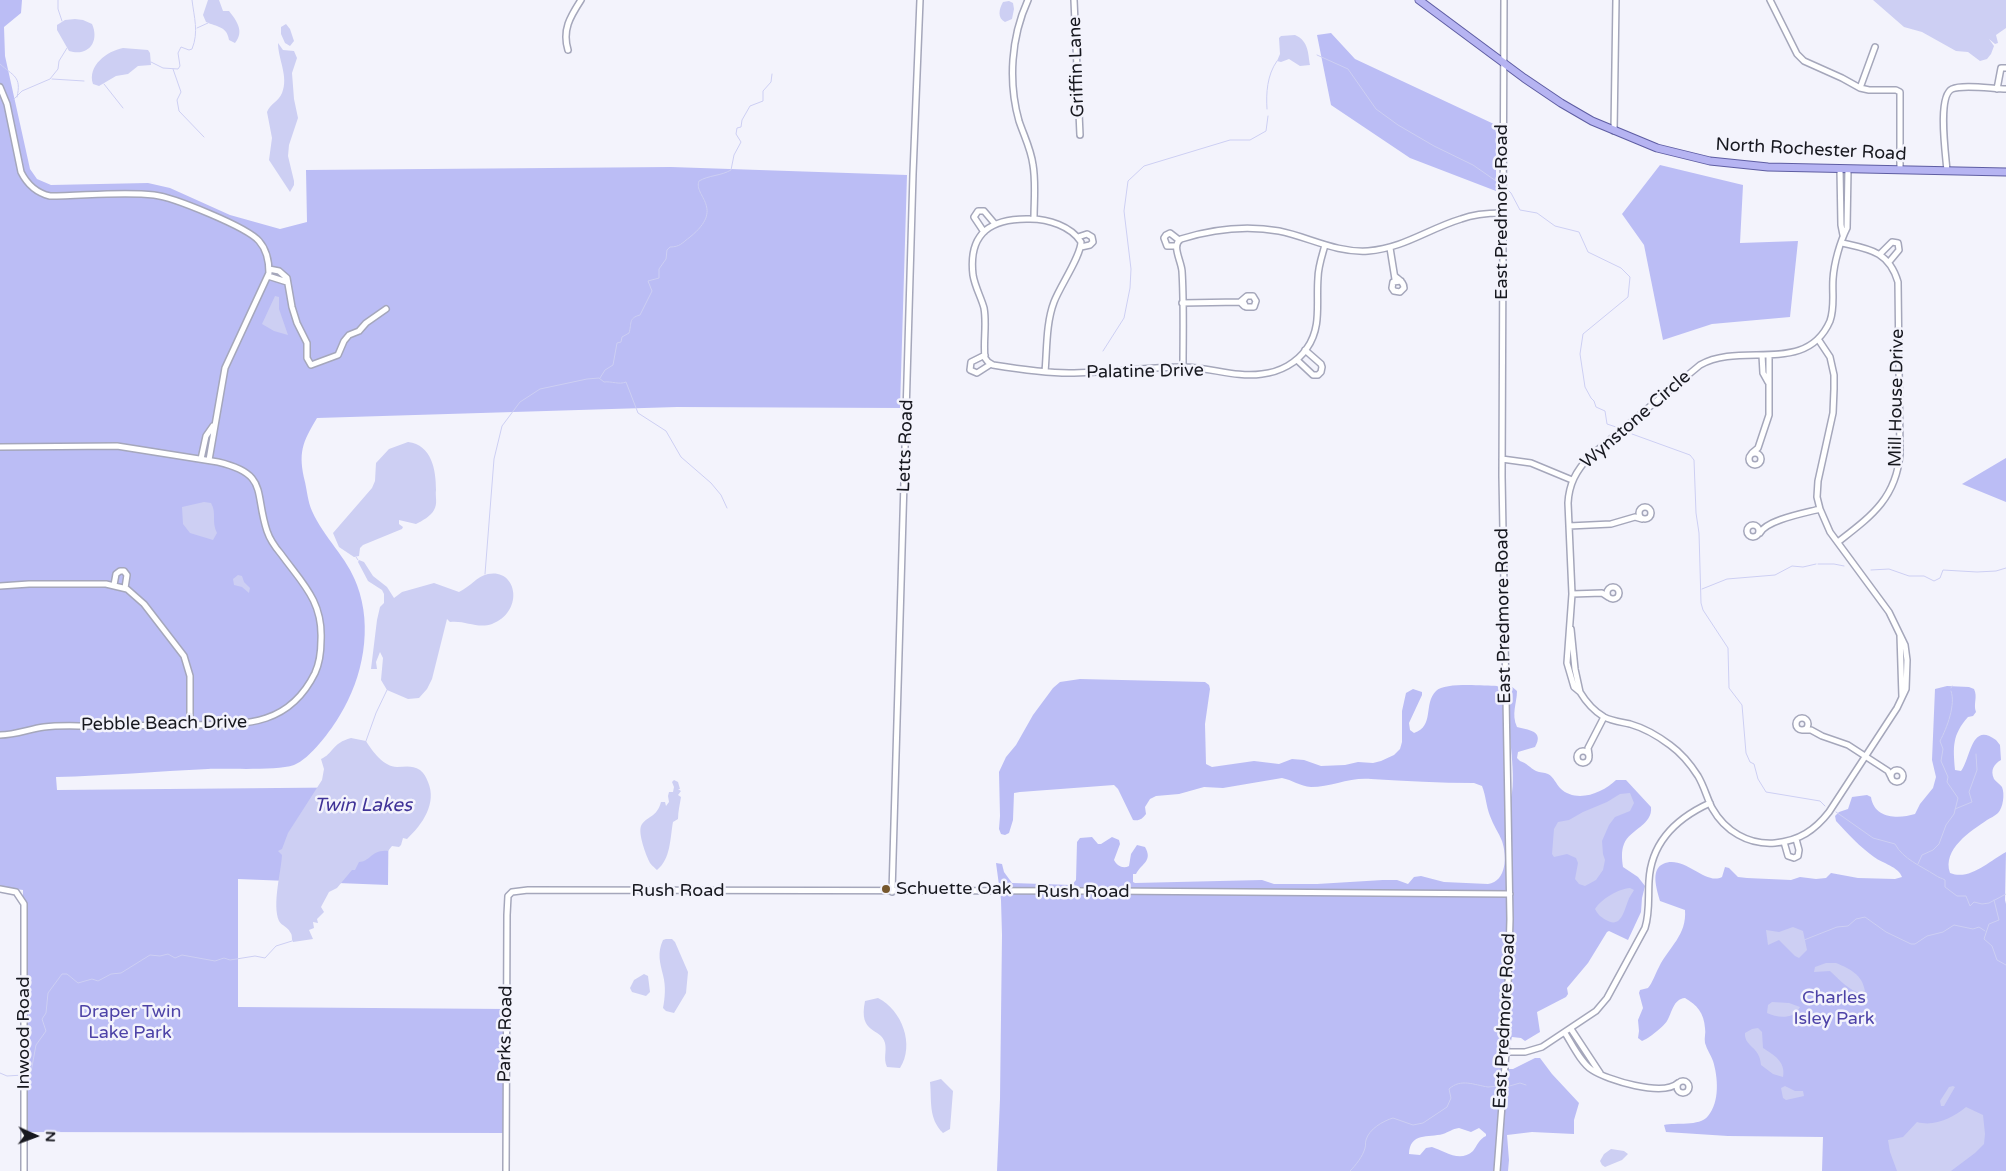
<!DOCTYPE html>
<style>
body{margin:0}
#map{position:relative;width:2006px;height:1171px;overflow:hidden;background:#f3f3fc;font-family:"Varela Round",sans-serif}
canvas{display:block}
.north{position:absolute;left:10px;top:1111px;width:50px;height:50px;-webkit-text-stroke:4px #f3f3fc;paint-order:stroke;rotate:92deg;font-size:14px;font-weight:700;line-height:20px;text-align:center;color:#17181f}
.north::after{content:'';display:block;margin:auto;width:18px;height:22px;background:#17181f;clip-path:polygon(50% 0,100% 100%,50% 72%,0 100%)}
</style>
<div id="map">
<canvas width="2006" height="1171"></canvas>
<div class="north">N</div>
</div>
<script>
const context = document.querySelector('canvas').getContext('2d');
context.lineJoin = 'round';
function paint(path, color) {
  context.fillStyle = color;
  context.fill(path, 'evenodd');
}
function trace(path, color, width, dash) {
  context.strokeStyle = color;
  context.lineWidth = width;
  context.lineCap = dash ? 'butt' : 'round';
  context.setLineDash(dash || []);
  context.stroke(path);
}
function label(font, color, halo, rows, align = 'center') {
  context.font = font + ' "Varela Round",sans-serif';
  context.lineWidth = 5;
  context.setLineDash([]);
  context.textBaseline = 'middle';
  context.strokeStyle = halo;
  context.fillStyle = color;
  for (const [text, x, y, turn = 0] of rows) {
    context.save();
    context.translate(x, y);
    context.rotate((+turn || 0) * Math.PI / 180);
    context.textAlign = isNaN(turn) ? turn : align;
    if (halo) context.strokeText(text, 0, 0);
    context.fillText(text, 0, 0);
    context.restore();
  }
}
paint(new Path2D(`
 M0,0H22L21,13L4,27L5,56L30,169L37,179L51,185L148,183L170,188L230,215L280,229L307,222L306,170L671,167L907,175L900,408L677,407L317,418C302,443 298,453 305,482C307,491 308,502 312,511C324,538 347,557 357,585C373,627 363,678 340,715C332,729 310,759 294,765C276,771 229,768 208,769C157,771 107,776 56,777L57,790L389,787L388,885L238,879V1007L506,1009V1133L20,1132L23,890L0,887Z
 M1331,33L1355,59L1496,125V191L1410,158L1331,105L1317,35Z
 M1660,165L1743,185L1740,243L1798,241L1790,317L1712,324L1663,340L1644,245L1622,214Z
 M2006,458V502L1962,484Z
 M1080,679L1205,682L1209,685L1210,689L1205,724L1206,764L1212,767L1254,761L1279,764L1292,759L1304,760L1321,766L1345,765L1358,762L1373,763L1381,761L1394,755L1400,749L1402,742V711L1406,693L1413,689L1422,692V695L1409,723L1410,730L1414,733C1435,726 1423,704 1436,691C1445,682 1484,686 1497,686L1500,688C1507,723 1505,760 1505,795L1506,801H1510C1518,780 1507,729 1508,704C1508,697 1507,690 1510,685L1517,691C1517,703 1511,714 1517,727C1527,730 1545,730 1535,747L1518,752L1517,758L1520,761C1527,763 1530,768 1536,771C1540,773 1544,772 1548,774C1554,777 1556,784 1560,788C1576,804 1603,793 1616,780H1626L1651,807C1653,825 1630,829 1624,844C1621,851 1622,860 1623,867L1638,877L1645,886L1642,898L1641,912L1628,940L1609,931L1607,932L1588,963L1567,988L1568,994L1566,997L1537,1012L1540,1032L1525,1041L1521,1038L1512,1037L1509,1049V1069H1513L1535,1058H1540L1552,1074L1579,1103L1574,1120V1134L1532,1132L1507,1135L1509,1160L1508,1171H997L1000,1099L1002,935L1001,900L996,863L1002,864L1004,872L1012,883L1072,885L1076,880L1077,842L1080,838L1092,837L1098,844H1101L1112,837L1119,840L1120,844L1114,860C1117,866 1123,869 1129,866L1131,854L1137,845L1145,847C1153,861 1142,863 1136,874H1133V882L1135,883L1262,880L1274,884H1317L1383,880H1397L1408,884L1414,877L1421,876L1444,882L1488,884C1507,881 1507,856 1502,841C1499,833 1493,825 1490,816C1486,806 1486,796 1482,786L1474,783C1440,783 1406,781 1371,779C1350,777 1331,787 1311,787C1300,786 1292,780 1282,778L1223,788L1204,787L1179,794L1156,796L1150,799L1145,807L1146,814C1142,819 1140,821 1133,820L1118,789L1114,785L1020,792L1014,793L1013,820L1009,833L1005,835L1001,834L999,829L1000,816L999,772L1006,757L1016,745L1033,715L1053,688L1060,682ZM1459,1128L1471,1132L1479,1128L1486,1134V1136C1479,1139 1477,1146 1473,1151C1460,1163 1444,1151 1432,1147L1426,1148L1420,1155L1409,1154C1410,1132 1428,1138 1443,1134C1449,1132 1452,1129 1459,1128Z
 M1947,686L1969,687L1974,689C1978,697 1973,704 1976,712L1973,716L1968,717C1952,735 1953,747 1955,770L1961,771C1971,758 1971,721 1996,740L2000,745L2001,760C1994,764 1990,770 1994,779C1996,782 2000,784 2002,787C2005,794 2003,808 1998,813C1995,816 1990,818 1987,820C1971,831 1942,849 1950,873C1970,881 1989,861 2006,852L2005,900L2006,904V1171H1822L1823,1137L1728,1136L1666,1132L1664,1125C1676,1122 1699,1127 1708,1116C1720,1102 1718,1077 1713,1061C1711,1055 1707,1050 1705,1043C1704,1038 1706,1033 1705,1028C1704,1013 1697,1005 1685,998C1673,999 1672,1013 1667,1021C1663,1027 1648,1039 1642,1041L1638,1038L1639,1031L1638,1020L1643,1008L1639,993L1640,990L1648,988C1653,982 1655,974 1659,967C1669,947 1687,935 1685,910L1660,901C1657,890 1650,870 1663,864C1684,854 1705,886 1722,877L1725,867L1729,868L1738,877L1747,878L1791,880L1800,877L1816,879L1826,878L1831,873L1858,878L1895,879L1902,877C1899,867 1882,863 1874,857C1860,847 1847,833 1836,821L1835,816L1839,812L1848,809L1852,797L1867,795L1871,797C1874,819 1899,819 1915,814L1920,804L1933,788L1936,777L1932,760L1935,689Z`), '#bbbdf5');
paint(new Path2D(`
 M208,0H219L223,11H229C236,20 245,31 235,43L229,40C227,26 217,27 206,22L203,15Z
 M1873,0H2006V28L1996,35L1998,43L1995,44L1989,39L1994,46L1991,54L1987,59L1980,61L1968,52L1956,51L1922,32L1904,27Z
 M1009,1L1013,3L1014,9L1012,19L1005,22C997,18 999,9 1003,2Z
 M75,19L83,20L92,24C100,42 88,57 69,51L57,30V25L65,20Z
 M286,24L290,29L294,41L290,46L285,43L281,34V27Z
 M1295,35C1309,41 1308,54 1310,65L1300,66L1289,59L1281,62L1277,61L1280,54L1279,38L1281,36Z
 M278,43L283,50L294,51L297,58L292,73L294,99L298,118L289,145L288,156L294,181V185L290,192L269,160L272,138L267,112C270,104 279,101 282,93C289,77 278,59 278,43Z
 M123,48L148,50L150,53L151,65L138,66L128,74L116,76L99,86L93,84C87,66 107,51 123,48Z
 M275,296L279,297V309L288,335L274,331L262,324Z
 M408,442C432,445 436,470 436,490C435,497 438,503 434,510C431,516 422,521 416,524L399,520V524L403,527L402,529L363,545L360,548L359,556L354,557L339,547L333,533L372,488L375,481L376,463L389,449Z
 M204,502L211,503C217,513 211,522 217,533L213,540L190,533L183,524L182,507Z
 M359,560L364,562L373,576L387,587L394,598L402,592L434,583L459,592C470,587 477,576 488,574C517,568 525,611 492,624C477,629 465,620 450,622L447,619L432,679L427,689L419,698L408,699L387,690L381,680L383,658L380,652L376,662L377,669H371L377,620L380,607L384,603V594L382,590L368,581L358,562Z
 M238,575L242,576L244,582L250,588L249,593L242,587L234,585L233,579Z
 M351,738L366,741C372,751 384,767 397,767C405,767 412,765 420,770C424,773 426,777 428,782C437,803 423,824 407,839L403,838L401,845L399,847L392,846L388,851C372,849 370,862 359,862L355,870H352L337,888L329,892L321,907L324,912L317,919L318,923L313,922L314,928L309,930L313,939L293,942C291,939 293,935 290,932C288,927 282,926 279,921C272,904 281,873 282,855L278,851L282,849L288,833L322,780L324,769L321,759C333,754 332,743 351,738Z
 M674,780L678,782L680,789H678L681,791L678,795L681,797C680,804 678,811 678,819L673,822C670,838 671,859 657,870C655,868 650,864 649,861C646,855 638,834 641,826C646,816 657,818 661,802H665L666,806L669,802L668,796L669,792H673L674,787L672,782Z
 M1630,793L1634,803L1630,811L1615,817L1609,825L1602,841L1603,854L1605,860L1603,870L1596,880L1585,886L1579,884L1575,879L1578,863L1576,858L1567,854L1554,857L1552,854L1554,829L1558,822L1569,820L1583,812L1607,802L1620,794Z
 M1630,888L1634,890C1632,894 1629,897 1628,901C1624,911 1621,929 1606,920C1601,917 1598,915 1595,909C1601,899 1618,889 1630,888Z
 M1793,927L1803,931L1807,950L1799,958L1795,956L1779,940L1768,945L1766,930L1779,932Z
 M666,939H672L675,942L688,972L686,993L674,1013L666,1011L663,1008C665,998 666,986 663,975C660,963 657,953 663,940Z
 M1836,963C1850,969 1862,974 1865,991L1863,994C1849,991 1840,980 1830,971L1814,972L1815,967L1826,963Z
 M644,974L648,976L650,992L646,996L632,992L630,988L634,980Z
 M878,998C902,1010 915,1045 900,1068L887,1067C883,1058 887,1052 885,1043C881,1027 858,1035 865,1001Z
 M1772,1002L1789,1003L1800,1007C1793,1020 1778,1018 1767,1013L1768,1005Z
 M1758,1028L1762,1032L1763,1048C1774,1055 1786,1062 1783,1077L1773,1074L1761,1065C1760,1046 1744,1047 1745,1033L1752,1029Z
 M941,1079L953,1091L950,1129L943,1133C928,1118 932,1101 930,1082Z
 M1785,1086L1795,1091H1803L1804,1096L1786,1100L1783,1098L1781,1088Z
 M1953,1086L1955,1087L1944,1106H1941L1940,1101L1949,1087Z
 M1966,1107L1983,1115L1985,1134L1984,1144L1975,1153L1951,1171H1897L1890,1152L1888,1140L1903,1137L1917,1122C1934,1127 1953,1118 1966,1107Z
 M1611,1149L1624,1151L1628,1154L1622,1160L1605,1167L1602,1165L1600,1161L1604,1154Z`), '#cdcff3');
trace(new Path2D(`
 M58,0V9L62,21
 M197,28L208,23
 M1317,55L1348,69L1376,109L1398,125L1434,146L1473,165L1499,183
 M151,62L163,68L178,69L180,66L178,53L181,47L189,50L192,49C199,32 194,17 192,0
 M0,64C13,76 22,76 17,97
 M173,69L181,92L177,100L179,111L204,137
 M52,79L84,81
 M104,84L123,108
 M14,99L22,91L50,79L58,69L59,61L67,48
 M1267,109C1266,93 1267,75 1277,61
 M1506,188L1511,193L1520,210L1537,213L1555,226L1579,232L1588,252L1621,268L1630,277L1628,297L1583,334L1580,354L1585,387L1591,398L1594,401L1596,407L1605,411L1607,424L1616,427
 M1103,351L1124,318L1130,288L1131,269L1124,211L1128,181L1144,166L1230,140H1250L1266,131L1268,116
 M600,378L605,370L613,365L617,343L621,342L622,337L629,333C632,324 628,318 640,315L652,291L648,281L659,278V269L666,259L667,250L670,247C680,247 682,243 690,237C726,208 693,196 699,181C709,175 721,176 731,170L734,155L741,142L736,134L737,128L741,127L742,120L750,106L763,101V91L771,82L772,74
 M1632,434L1690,455L1694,460L1696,513L1699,533L1701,603L1703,610L1728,648L1729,688L1742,705L1746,753L1750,762L1754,764L1758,779L1766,792L1820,801L1825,806
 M356,557L358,560
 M1818,564H1834L1844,566
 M1871,570L1889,569L1909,576H1924L1934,581L1940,578L1943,570L1977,572L1996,571L2006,568
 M485,574L494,459L502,426L520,402L540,389L587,379L599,378L604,382C612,381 619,385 626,382L638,413L666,431L681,457L711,483L721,495L727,508
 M1702,589L1727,579L1775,575L1792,566L1803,567L1816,564
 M1951,688L1952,686
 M366,741L376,713L387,690
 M1955,809L1972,802L1969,792L1977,770L1976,754
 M1836,812L1873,838L1895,844C1903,859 1921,866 1935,875C1939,878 1942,878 1945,880V887L1957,896H1966L1970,906L1974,902L1982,904L1989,903L2006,894
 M1918,864L1922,855L1933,850L1939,844L1946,825L1954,814L1958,798L1947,782L1948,777L1941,761L1943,749L1940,741C1947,728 1956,704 1951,691
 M1994,900L1999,920L1989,924L1984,939L1992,946L1997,960L2006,965
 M1804,940L1837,927L1848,926L1856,919L1865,917L1886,932L1911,944H1915L1927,936L1943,932L1954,925L1973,929L1979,927L1985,931
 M0,1073L7,1076L23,1075
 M27,1075L30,1074L31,1072L36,1045L46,1031L42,1019L46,1013L48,993L62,974H67L78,983L92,979L98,981L111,974L121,973L150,955L160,956L168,954L175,958L182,955L215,961L224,958L230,960L255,956L265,958L276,946L292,941
 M1506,1087L1520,1083L1526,1085
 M1350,1171C1356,1165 1363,1156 1365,1148C1366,1145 1365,1143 1366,1140C1369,1129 1383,1121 1393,1118L1413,1125L1423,1123L1447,1107L1451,1098L1449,1089C1461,1078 1474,1085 1488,1087C1492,1087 1496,1086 1500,1086`), '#cdcff3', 1);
const minor = new Path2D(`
 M1028,0C1011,37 1008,82 1019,121C1024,136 1031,149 1033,165C1036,182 1034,201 1034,219
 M1074,0L1080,135
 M1770,0L1797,54L1804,61L1842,78L1860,88L1869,90H1896L1900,92V170
 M568,50C562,30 570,17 581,0
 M0,87L7,104L21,172C27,184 37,193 50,196C83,196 122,191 154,195C173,197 247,227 259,241C267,250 269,261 269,273L225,368L209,460
 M1860,88L1875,47
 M1997,89L2001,68H2006
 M1614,131L1616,0
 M1840,169L1841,225L1843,235
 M1947,171C1946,156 1937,96 1952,89C1963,84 1993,89 2006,89
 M984,232L974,217L978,211H984L995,224
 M1078,237L1087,234L1092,237L1093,242L1090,245L1081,247
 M1176,246H1167L1164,238L1166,235L1170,233L1179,240
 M1390,248L1395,279
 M1880,254L1892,242L1898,243L1899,250L1889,262
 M269,269L279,271L287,278L292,307L297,323L307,343V358L311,365L338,355L344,341L349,335L359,331L366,323L386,309
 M268,276L287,282
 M1395,276C1399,280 1404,282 1404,288L1400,292L1394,291L1392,288L1393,282L1401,281
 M1240,302L1247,296H1253L1256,301L1254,307H1246L1243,301L1245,298
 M1182,303L1240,302L1244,306
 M985,355L971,362L970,370L977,373L991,364
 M1762,355L1763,373L1768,382
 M1297,360L1313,375H1318L1321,372L1322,367L1321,364L1305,350
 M1183,367C1183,335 1184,303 1182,271C1181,260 1171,245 1181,239C1213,229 1245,225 1279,231C1309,237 1336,253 1368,251C1404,248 1428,229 1461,219C1474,214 1488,213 1502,213
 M1045,372C1047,349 1046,323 1054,302C1060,286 1081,256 1081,242C1071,226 1048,219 1030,219C992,218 968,232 973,275C975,287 981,297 984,308C987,325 983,341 985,358L988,362L993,365C1018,369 1044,373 1069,373C1107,373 1145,367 1183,367C1209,367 1236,378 1262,374C1280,372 1297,363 1307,348C1322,327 1316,303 1318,278C1318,267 1322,256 1325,245
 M0,447L117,446L218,462C269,474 254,492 267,531C270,540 275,547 281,554C302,583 323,601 321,640C321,652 320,662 315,673C287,730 239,724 184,725C153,725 121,726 90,726C75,726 59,725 44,727C29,729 16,735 0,735
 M1749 459a6 6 0 1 1 12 0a6 6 0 1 1-12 0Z
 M1752,453L1758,448L1769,415V355
 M201,459L206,436L213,426
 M1502,459L1531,463L1572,480
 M1639 513a6 6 0 1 1 12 0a6 6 0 1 1-12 0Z
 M1747 531a6 6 0 1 1 12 0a6 6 0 1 1-12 0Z
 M1569,526L1611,524L1635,517L1642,519
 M1760,533C1766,520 1805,513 1820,509
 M1838,542C1870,517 1896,499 1900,454L1898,282C1889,251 1869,249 1842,243
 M114,585L116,574L120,571H124L127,575L125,588
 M0,586L29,584H106L127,589L144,604L184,656L190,676V725
 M1607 593a6 6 0 1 1 12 0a6 6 0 1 1-12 0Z
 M1572,594L1602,593L1608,597
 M1571,629L1575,669L1580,692L1574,687L1567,663L1572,594L1568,503C1569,484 1576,471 1589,457L1700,365C1742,341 1806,376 1830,321C1835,307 1832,293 1833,279C1834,263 1840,242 1847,228L1848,169
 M1900,635L1902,697
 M1580,692C1586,702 1594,711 1604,717C1612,721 1621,722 1630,724C1644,728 1658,736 1670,745C1681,753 1691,765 1698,776C1704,786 1707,798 1712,808C1725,831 1748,845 1775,843C1799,841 1815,830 1829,812L1897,708L1906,689L1907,660L1905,645L1889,612L1830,532L1820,509L1817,497L1818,481L1833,413L1834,389V375L1830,357L1818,339
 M1796 724a6 6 0 1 1 12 0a6 6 0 1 1-12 0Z
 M1804,730H1811L1822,736L1848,745L1888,771L1891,777
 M1577 757a6 6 0 1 1 12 0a6 6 0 1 1-12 0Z
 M1589,755L1588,748L1604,717
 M1891 776a6 6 0 1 1 12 0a6 6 0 1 1-12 0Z
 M1784,842L1788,856L1794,858L1798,856L1799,850L1796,839
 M0,889L16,892L24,904V1171
 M892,892L913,174L920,0
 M1571,1029L1600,1073
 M1565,1033C1572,1044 1581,1063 1592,1070C1607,1080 1663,1097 1678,1083
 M1506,1052H1525L1542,1047L1596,1011L1607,998L1645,928C1650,912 1648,897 1649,881C1651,842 1677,818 1710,803
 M1677 1087a6 6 0 1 1 12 0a6 6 0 1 1-12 0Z
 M506,1171L507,915L508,896L512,892L528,890L1109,891L1510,894
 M1497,1171L1506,1052L1510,919L1502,476L1504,0`);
const major = new Path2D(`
 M1419,0L1524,78L1561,103L1592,121L1657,148L1710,161L1768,167L2006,172`);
trace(minor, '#a5a7bb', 8);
trace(major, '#5e5da2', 9);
trace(minor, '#fff', 5);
trace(major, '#b6b4f2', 7);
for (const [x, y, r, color] of [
 [886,889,5,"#77582d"]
]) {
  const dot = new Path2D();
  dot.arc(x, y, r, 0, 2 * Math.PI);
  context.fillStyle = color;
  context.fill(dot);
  trace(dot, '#f3f3fc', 2);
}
label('18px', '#17181f', '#f3f3fc', [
 ["Griffin Lane",1077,67,-92],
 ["North Rochester Road",1811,150,3],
 ["East Predmore Road",1502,212,-90],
 ["Palatine Drive",1145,372,-1],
 ["Mill House Drive",1897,398,-89],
 ["Wynstone Circle",1636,420,-41],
 ["Letts Road",906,446,-88],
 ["East Predmore Road",1504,616,-91],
 ["Pebble Beach Drive",164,724,-1],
 ["Rush Road",678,891],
 ["Rush Road",1083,892],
 ["East Predmore Road",1505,1021,-87],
 ["Inwood Road",24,1033,-90],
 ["Parks Road",506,1034,-89]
]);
label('18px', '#17181f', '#f3f3fc', [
 ["Schuette Oak",896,889]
], 'left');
label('18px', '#4d43a7', '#f3f3fc', [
 ["Charles",1834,998],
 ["Isley Park",1834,1019],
 ["Draper Twin",130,1012],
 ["Lake Park",130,1033]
]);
label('italic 19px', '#403397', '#f3f3fc', [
 ["Twin Lakes",363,806]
]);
</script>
